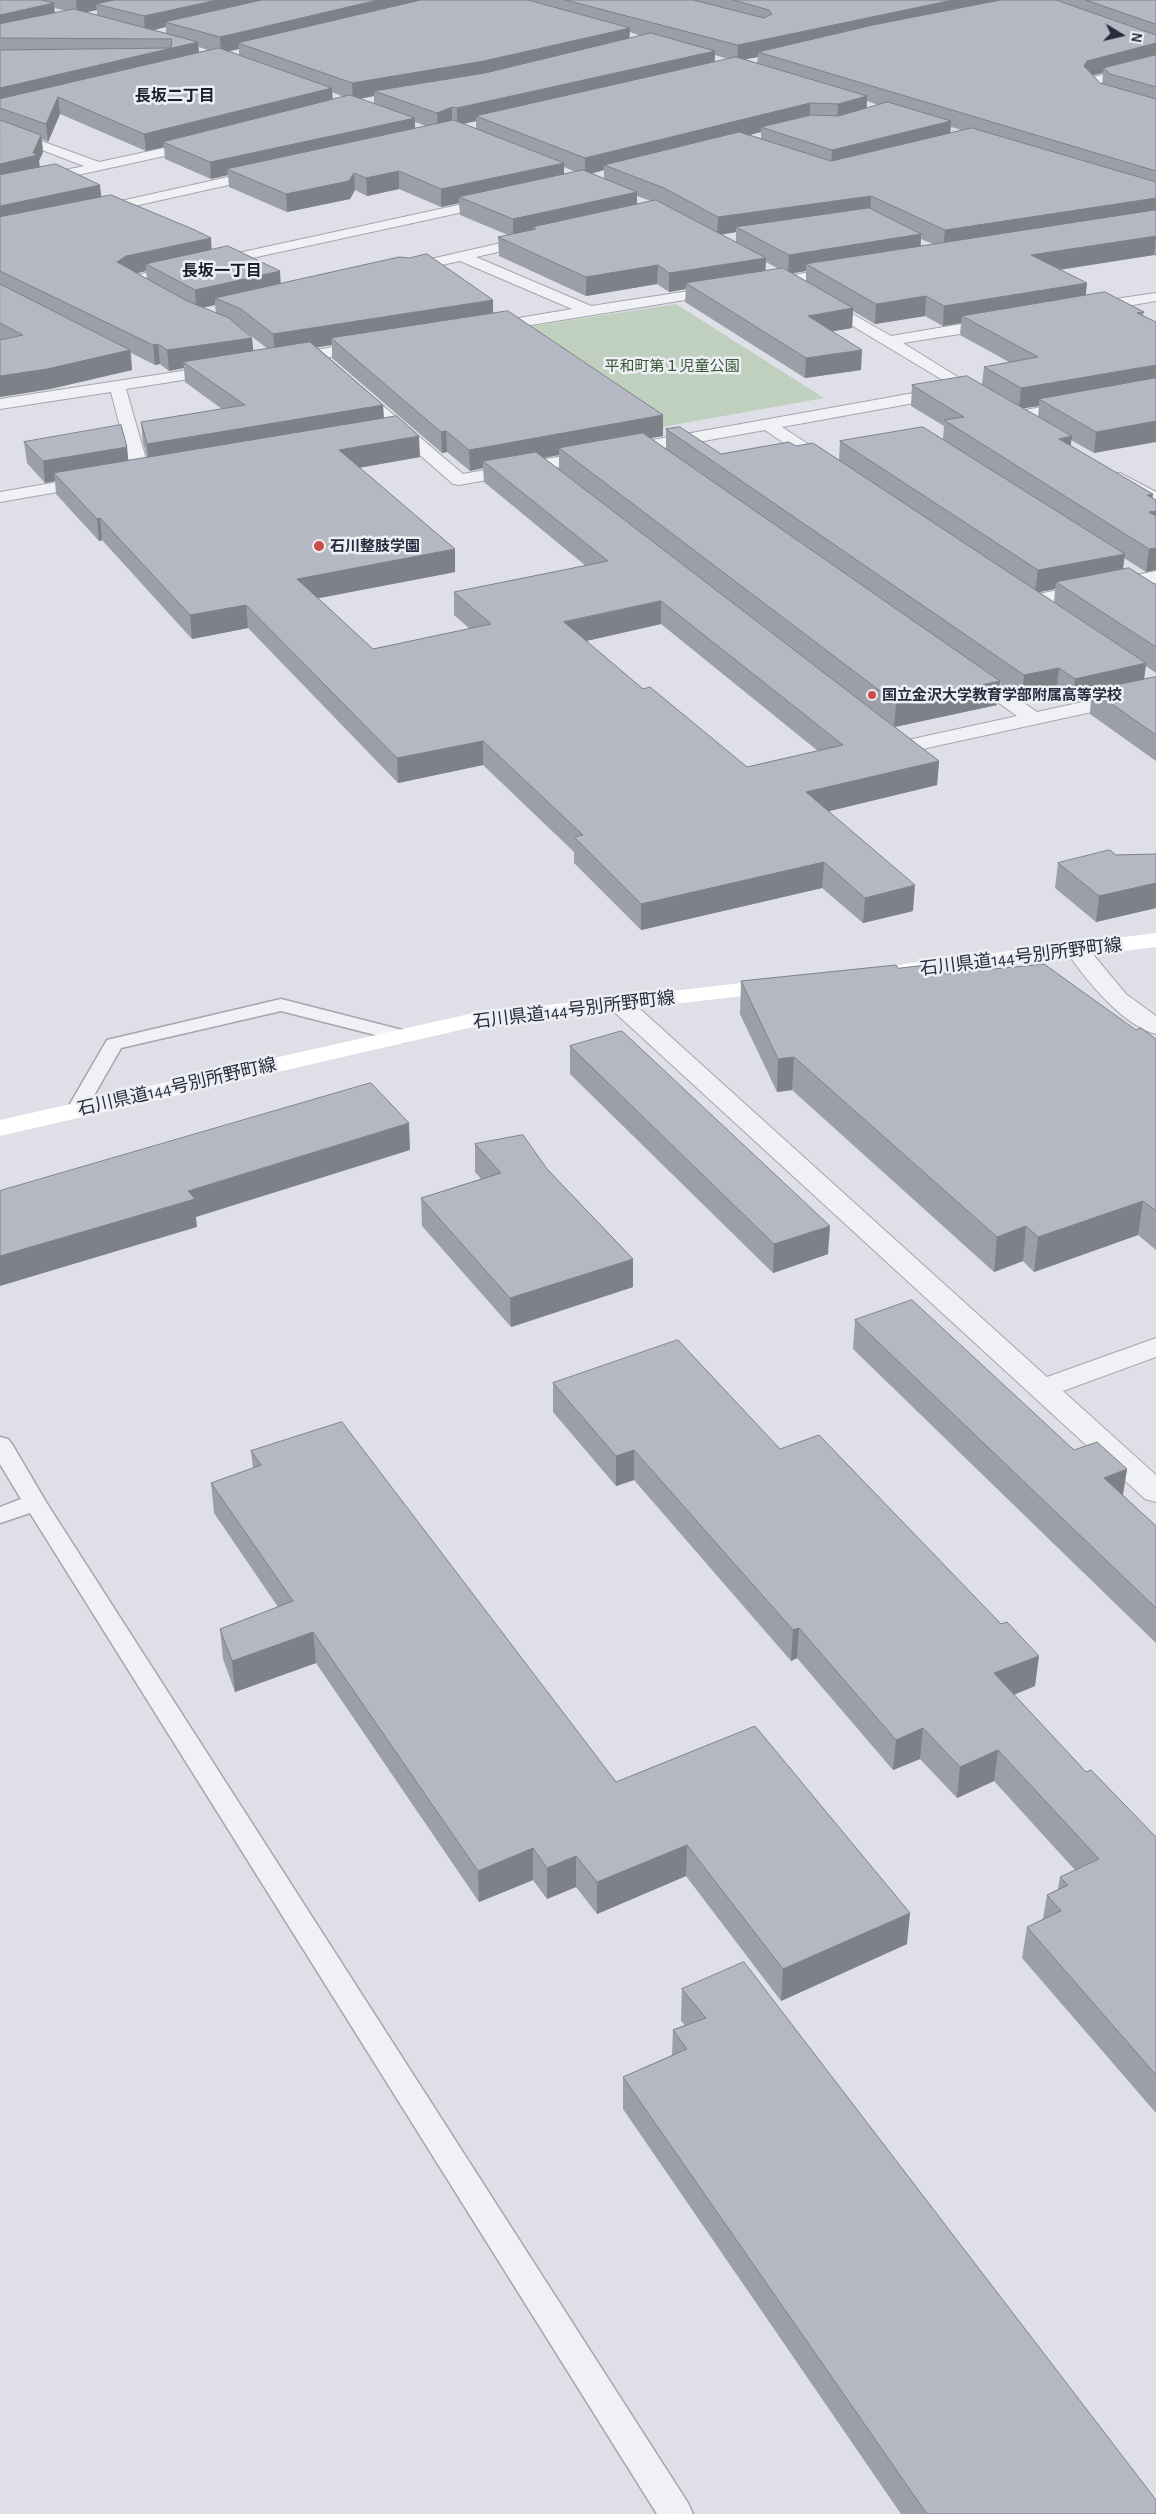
<!DOCTYPE html>
<meta charset="utf-8">
<style>
body{margin:0}
#map{position:relative;width:1156px;height:2514px;overflow:hidden;background:#dedfe7;font-family:"Alegreya Sans",sans-serif}
canvas{display:block}
.north{position:absolute;left:1096px;top:10px;width:50px;height:50px;-webkit-text-stroke:4px #edeff4;paint-order:stroke;rotate:99deg;font-size:14px;font-weight:700;line-height:20px;text-align:center;color:#282b3d}
.north::after{content:'';display:block;margin:auto;width:18px;height:22px;background:#282b3d;clip-path:polygon(50% 0,100% 100%,50% 72%,0 100%)}
</style>
<div id="map">
<canvas width="1156" height="2514"></canvas>
<div class="north">N</div>
</div>
<script>
const context = document.querySelector('canvas').getContext('2d');
context.lineJoin = 'round';
function paint(path, color) {
  context.fillStyle = color;
  context.fill(path, 'evenodd');
}
function trace(path, color, width, dash) {
  context.strokeStyle = color;
  context.lineWidth = width;
  context.lineCap = dash ? 'butt' : 'round';
  context.setLineDash(dash || []);
  context.stroke(path);
}
function label(font, color, halo, rows, align = 'center') {
  context.font = font + ' "Alegreya Sans","Noto Sans JP",sans-serif';
  context.lineWidth = 5;
  context.setLineDash([]);
  context.textBaseline = 'middle';
  context.strokeStyle = halo;
  context.fillStyle = color;
  for (const [text, x, y, turn = 0] of rows) {
    context.save();
    context.translate(x, y);
    context.rotate((+turn || 0) * Math.PI / 180);
    context.textAlign = isNaN(turn) ? turn : align;
    if (halo) context.strokeText(text, 0, 0);
    context.fillText(text, 0, 0);
    context.restore();
  }
}
paint(new Path2D(`
 M676,304L824,398L662,427L527,327Z`), '#c0d0bf');
const lane = new Path2D(`
 M281,999L410,1032L413,1036L410,1040L403,1042L281,1011L121,1048L84,1113H70L67,1109L107,1040Z
 M0,1437L8,1439L12,1444L46,1502L688,2503L693,2514H657L30,1513L0,1523V1507L21,1499L0,1464Z`);
const street = new Path2D(`
 M647,0L678,3L705,0L678,9L649,2Z
 M1156,61V69L1098,84L1107,92L1156,106V114L1099,98L1084,82L1086,79Z
 M0,126L99,162L201,140L207,144L201,148L0,192V184L84,166L0,134Z
 M264,169L271,173L269,176L94,215L87,211L94,207Z
 M495,197L502,201L500,204L142,282L154,291L147,295L121,281L128,277Z
 M536,235L543,239L541,242L476,257L591,306L722,286L729,290L722,294L488,332L483,330L480,327L483,324L572,309L460,261L400,274L393,270L400,266Z
 M843,267L850,271L848,274L762,288L755,284L762,280Z
 M1156,293V301L1087,313L1079,308L1087,303Z
 M821,296L891,336L997,318L1002,320L1005,323L997,328L903,343L990,397L988,400H976L816,304L813,301Z
 M369,341L377,346L375,349L286,365L278,360L286,355Z
 M221,365L229,370L227,373L126,389L150,473L147,477H135L132,473L111,392L0,409V399Z
 M356,386L362,388L463,474L947,387L955,392L947,397L782,427L837,463L840,467L837,471H825L765,430L459,485L453,484L350,394L348,391Z
 M1076,401L1084,406L1082,409L1014,422L1008,421L1006,417L1008,413L1014,412Z
 M1120,473L1156,492V504L1114,482L1111,478L1114,474Z
 M92,476L98,477L101,481L98,485L0,502V492Z
 M1156,571V583L1033,607L1026,605L1024,601L1026,597L1033,595Z
 M968,666L975,668L1037,712L1156,686V698L904,753C893,751 882,742 876,733L879,729C892,725 898,732 908,740L1017,716L961,676L958,672L961,668Z
 M1078,944L1086,946L1126,994L1156,1016V1034C1123,1026 1085,979 1066,951L1070,946Z
 M620,997L629,999L1047,1377L1156,1338V1357L1063,1391L1156,1475V1502L1145,1499L611,1009L608,1004L611,999Z`);
trace(lane, '#a4a5b1', 3);
trace(street, '#a4a5b1', 2);
trace(new Path2D(`
 M948,131L961,129`), '#b8bac1', 1, [2, 2]);
paint(lane, '#f0f1f5');
paint(street, '#f0f1f5');
paint(new Path2D(`
 M1156,933V947L904,978L896,976L892,971L896,966L904,964Z
 M777,979L785,981L789,986L785,991L469,1028L0,1136V1120L469,1014Z`), '#fff');
paint(new Path2D(`
 M0,0H693L697,1V0H1156V256L1154,255L1060,270L1086,296L1144,312L1143,315L1094,453L1071,440V446L1156,500V570L1146,572L1124,558L1123,569L1156,585V673L1146,666L1144,679L1156,677V761L1090,714L1091,698L1072,702L1056,692L1022,699L999,683L997,705L895,727L939,761L937,785L829,811L913,911L863,923L822,888L641,930L574,863V852L483,765L398,783L248,628L192,639L102,540L99,541L56,494L55,481L45,483L27,463L24,442L127,447L128,461L147,457L143,443L141,422L222,409L185,382L184,368L169,371L160,364L155,365L131,353L132,370L50,389L0,397ZM54,8L63,10L65,11L55,13ZM97,10V15L86,12ZM166,27V33L154,30ZM630,32L641,36L629,38ZM199,47L208,50H210L199,52ZM239,49V55L229,51ZM715,55L728,59L715,62ZM758,57L757,63L745,59ZM1103,73L1102,84L1100,83L1093,75ZM332,92L344,97L332,100ZM374,96V104L360,99ZM867,101L878,105L867,108ZM60,114L146,151L164,147L165,159L211,179L228,175L229,187L287,212L350,199L355,190L367,196L399,189L441,207L459,203L460,215L508,235L498,237L499,256L586,296L657,284L669,292L686,289L685,302L805,378L861,370L832,331L852,328L853,311L875,324L925,316L943,326L961,323L960,335L1009,362L984,367L982,384L912,385L911,406L944,426L943,439L840,441L839,461L796,446L721,454L666,429V449L651,438L663,436V415L493,313L280,283L212,250L40,167L39,161L43,152L42,139L48,142ZM476,121V129L464,124ZM415,122L426,126L415,128ZM951,127L962,130L950,133ZM761,132V138L750,135ZM564,167L576,172L564,174ZM604,170V179L591,174ZM637,196L651,201L637,204ZM736,232V242L721,235ZM921,239L933,244L921,246ZM766,262L779,269L765,271ZM146,271L147,279L137,273ZM806,271V281L793,273ZM215,305L216,313L203,308ZM241,328L242,329L268,349L253,351L252,338ZM332,345V358L442,453L447,452L470,471L483,468L484,482L586,566L454,592V615L470,629L373,649L318,598L455,572V549L359,468L420,457L384,418L383,405L317,347ZM1039,406L1038,417L1023,408ZM559,455V469L544,458ZM1055,589L1054,603L1039,592ZM661,624L818,751L747,767L643,689L586,641Z
 M1156,854V908L1096,922L1055,888L1058,863L1116,855Z
 M898,968L945,974L1136,1030L1156,1039V1250L1138,1235L1034,1272L1023,1261L994,1272L792,1090L777,1092L740,1014L741,981Z
 M570,1046L828,1254L773,1273L570,1074Z
 M475,1144L547,1169L633,1259V1287L511,1327L422,1226L421,1198L481,1179L475,1172Z
 M855,1320L1074,1450L1127,1469L1123,1495L1156,1526V1643L853,1349Z
 M553,1383L780,1449L1035,1686L1014,1695L1086,1772L1156,1837V2113L1022,1958L1027,1927L1043,1919L1047,1895L1058,1889L1060,1877L1075,1870L994,1781L957,1798L920,1759L893,1770L797,1658L791,1661L634,1480L616,1486L553,1412Z
 M251,1451L616,1782L907,1944L781,2001L686,1876L597,1914L576,1887L547,1899L533,1880L479,1902L316,1663L235,1692L223,1659L220,1629L278,1607L214,1513L211,1483L253,1468Z
 M682,1989L1156,2514H901L623,2109V2077L672,2055L673,2030L685,2025L681,2021Z`), '#9c9ea8');
paint(new Path2D(`
 M76,0H140L96,4L97,10L77,14Z
 M217,0H286L165,22L166,27L145,32L144,16Z
 M378,0H443L238,43L239,49L221,53L220,37Z
 M953,0H1017L758,52V57L737,61L738,45Z
 M54,3L55,19L0,31V15Z
 M630,28L629,44L485,77L374,91V96L353,100L352,83Z
 M198,42L199,58L0,105V88Z
 M1156,43V55L1104,68L1103,73L1086,77L1084,66L1087,61Z
 M715,51L714,67L476,116V121L457,125V108Z
 M332,88L333,105L163,142L164,147L146,151L144,134Z
 M867,96L866,113L837,121L838,104Z
 M58,97L60,114L48,142L46,124Z
 M810,103V120L761,127V132L613,168L604,165V170L585,175V158Z
 M452,107V124L437,130V113Z
 M415,118V135L227,169L228,175L211,179L210,162Z
 M951,121L950,138L831,167L832,150Z
 M41,135L43,152L39,161L40,173L0,182V164L33,153Z
 M564,163V180L459,197V203L441,207V189Z
 M399,171V189L367,196L366,178Z
 M354,173L355,190L350,199L287,212L286,194Z
 M100,185L102,203L0,225V206Z
 M637,192V210L536,229L533,227V233L513,237V219Z
 M871,196L870,214L736,227V232L717,235L718,217Z
 M1156,198V216L943,249L945,230Z
 M921,234L920,253L806,264V271L788,274L789,255Z
 M1156,236L1154,255L1030,274L1031,255Z
 M211,238L212,257L146,264V271L128,275L117,262L126,256Z
 M766,258L765,277L686,283V289L669,292V273Z
 M658,265L657,284L586,296V277Z
 M280,271L281,290L215,298V305L196,309L195,290Z
 M1087,283L1085,303L962,316L961,323L943,326L944,306Z
 M926,296L925,316L875,324L876,304Z
 M493,300V320L331,338L332,345L275,354L273,334Z
 M853,308L852,328L807,336L808,316Z
 M252,338L254,358L183,362L184,368L169,371L167,350Z
 M158,344L160,364L155,365L153,345Z
 M130,350L132,370L50,389L0,397V376Z
 M862,350L861,370L805,378L806,358Z
 M1156,365V385L1039,399V406L1019,409L1021,388Z
 M383,405L384,426L149,465L147,444Z
 M663,415V436L567,453L559,448V455L491,467L483,461V468L470,471L469,450Z
 M1156,421V442L1094,453L1096,432Z
 M446,431L447,452L442,453L441,432Z
 M419,436L420,457L340,471L339,450Z
 M1072,436L1069,458L1059,439Z
 M127,447L129,468L54,473L55,481L45,483L43,461Z
 M1153,494L1151,512L1156,511V532L1146,534L1147,495Z
 M100,518L102,540L99,541L97,519Z
 M1156,548V570L1146,572L1149,549Z
 M455,549V572L299,602L297,579Z
 M1125,554L1122,576L1056,582L1055,589L1035,593L1038,570Z
 M661,601V624L564,646V622Z
 M246,605L248,628L192,639L190,615Z
 M1146,663L1143,687L1092,690L1091,698L1072,702L1075,679Z
 M1059,668L1056,692L1022,699L1024,675Z
 M1000,681L997,705L894,727L896,703Z
 M483,741V765L398,783L397,758Z
 M939,761L937,785L805,817L806,792Z
 M824,862L822,888L641,930V904Z
 M1156,883V908L1096,922L1099,896Z
 M915,885L913,911L863,923L865,898Z
 M794,1057L792,1090L777,1092L778,1059Z
 M409,1123L410,1150L196,1217L197,1227L0,1286V1256L188,1191Z
 M1143,1201L1138,1235L1034,1272L1038,1237Z
 M830,1226L828,1254L773,1273L774,1244Z
 M1026,1226L1023,1261L994,1272L997,1237Z
 M633,1259V1287L511,1327L510,1298Z
 M634,1450V1480L616,1486V1456Z
 M1127,1469L1122,1499L1104,1478Z
 M799,1628L797,1658L791,1661L793,1630Z
 M313,1632L316,1663L235,1692L232,1661Z
 M1039,1656L1035,1686L990,1704L994,1673Z
 M923,1728L920,1759L893,1770L896,1740Z
 M998,1750L994,1781L957,1798L960,1767Z
 M687,1845L686,1876L597,1914V1882Z
 M533,1848V1880L479,1902L478,1871Z
 M576,1856V1887L547,1899V1868Z
 M910,1913L907,1944L781,2001L783,1969Z`), '#7f8188');
const building = new Path2D(`
 M0,0H41L54,3L0,15Z
 M115,0H217L144,16L96,4Z
 M262,0H378L220,37L165,22Z
 M421,0H528L630,28L484,61L352,83L238,43Z
 M566,0H693L764,18L772,14L769,10L733,0H953L738,45Z
 M1001,0H1056L1156,35V43L1087,61L1084,66L1100,83L1156,99V171L758,52L873,25Z
 M1086,0H1156V24Z
 M74,9L198,42L0,88V50L171,48L172,39L0,38V24Z
 M651,33L715,51L457,108L452,107L437,113L374,91L485,73Z
 M219,48L332,88L144,134L58,97L46,124L0,108V99Z
 M1156,55V87L1110,74L1104,68Z
 M736,57L867,96L838,104L810,103L585,158L476,116Z
 M350,95L415,118L210,162L163,142Z
 M888,102L951,121L832,150L761,127L811,115L838,116Z
 M0,120L41,135L33,153L38,155L0,164Z
 M454,120L564,163L441,189L399,171L366,178L354,173L349,181L286,194L227,169Z
 M972,128L1156,182V198L945,230L871,196L718,217L664,188L604,165L739,132L831,161Z
 M56,164L100,185L0,206V175Z
 M583,170L637,192L513,219L459,197Z
 M111,195L195,230L211,238L126,256L117,262L187,301L229,318L252,338L167,350L158,344L153,345L0,271V217Z
 M656,200L766,258L669,273L658,265L586,277L498,237L536,229L533,227Z
 M869,208L921,234L789,255L736,227Z
 M1156,210V236L1031,255L1087,283L944,306L926,296L876,304L806,264Z
 M228,246L280,271L195,290L146,264Z
 M427,254L493,300L273,334L241,309L215,298L399,257L409,258Z
 M783,268L853,308L808,316L862,350L806,358L686,283Z
 M0,284L130,350L47,369L0,376V340L23,335L0,323Z
 M1105,292L1144,312L1137,313L1156,322V365L1021,388L984,367L1038,357L962,316Z
 M508,311L663,415L469,450L446,431L441,432L331,338Z
 M310,342L383,405L147,444L141,422L245,405L183,362Z
 M967,376L1072,436L1059,439L1153,494L1147,495L1156,500V511L1149,512L1156,516V548L1149,549L944,420L964,417L912,385Z
 M1156,378V421L1096,432L1039,399Z
 M397,416L419,436L339,450L455,549L297,579L373,649L491,624L454,592L608,561L483,461L536,452L939,761L806,792L915,885L865,898L824,862L641,904L574,837L583,835L483,741L397,758L246,605L190,615L100,518L97,519L54,473ZM661,601L843,745L747,767L650,687L643,689L564,622Z
 M121,425L127,447L43,461L24,442Z
 M680,427L721,454L789,442L796,446L813,443L1146,663L1075,679L1059,668L1024,675L666,429Z
 M923,427L1125,554L1038,570L840,441Z
 M643,433L1000,681L896,703L559,448Z
 M1129,568L1156,585V647L1056,582Z
 M1156,677V735L1092,690Z
 M1110,850L1116,855L1156,854V883L1099,896L1058,863Z
 M938,964L945,974L1044,964L1136,1030L1141,1028L1156,1039V1211L1143,1201L1038,1237L1026,1226L997,1237L794,1057L778,1059L741,981L896,965L898,968Z
 M622,1031L830,1226L774,1244L570,1046Z
 M371,1083L409,1123L188,1191L195,1199L0,1256V1191Z
 M523,1135L547,1169L633,1259L510,1298L421,1198L501,1173L475,1144Z
 M912,1300L1074,1450L1097,1442L1127,1469L1104,1478L1156,1526V1608L855,1320Z
 M678,1340L780,1449L819,1435L1001,1624L1007,1622L1039,1656L994,1673L1086,1772L1091,1770L1156,1837V2075L1027,1927L1061,1911L1047,1895L1068,1885L1060,1877L1099,1859L998,1750L960,1767L923,1728L896,1740L799,1628L793,1630L634,1450L616,1456L553,1383Z
 M342,1422L616,1782L755,1726L910,1913L783,1969L687,1845L597,1882L576,1856L547,1868L533,1848L478,1871L313,1632L232,1661L220,1629L293,1601L211,1483L261,1465L251,1451Z
 M744,1962L1156,2500V2514H927L623,2077L687,2049L673,2030L706,2018L682,1989Z`);
paint(building, '#b5b8c3');
trace(building, '#7f8188', 1);
for (const [x, y, r, color] of [
 [319,546,6,"#c84d47"],
 [872,695,5,"#c84d47"]
]) {
  const dot = new Path2D();
  dot.arc(x, y, r, 0, 2 * Math.PI);
  context.fillStyle = color;
  context.fill(dot);
  trace(dot, '#edeff4', 2);
}
label('15px', '#365836', '#edeff4', [
 ["平和町第１児童公園",672,366]
]);
label('bold 15px', '#282b3d', '#edeff4', [
 ["石川整肢学園",330,546],
 ["国立金沢大学教育学部附属高等学校",882,695]
], 'left');
label('bold 16px', '#1a1d2d', '#edeff4', [
 ["長坂二丁目",175,96],
 ["長坂一丁目",222,271]
]);
label('18px', '#282b3d', '#edeff4', [
 ["石川県道144号別所野町線",1021,957,-7],
 ["石川県道144号別所野町線",574,1010,-7],
 ["石川県道144号別所野町線",177,1087,-13]
]);
</script>
